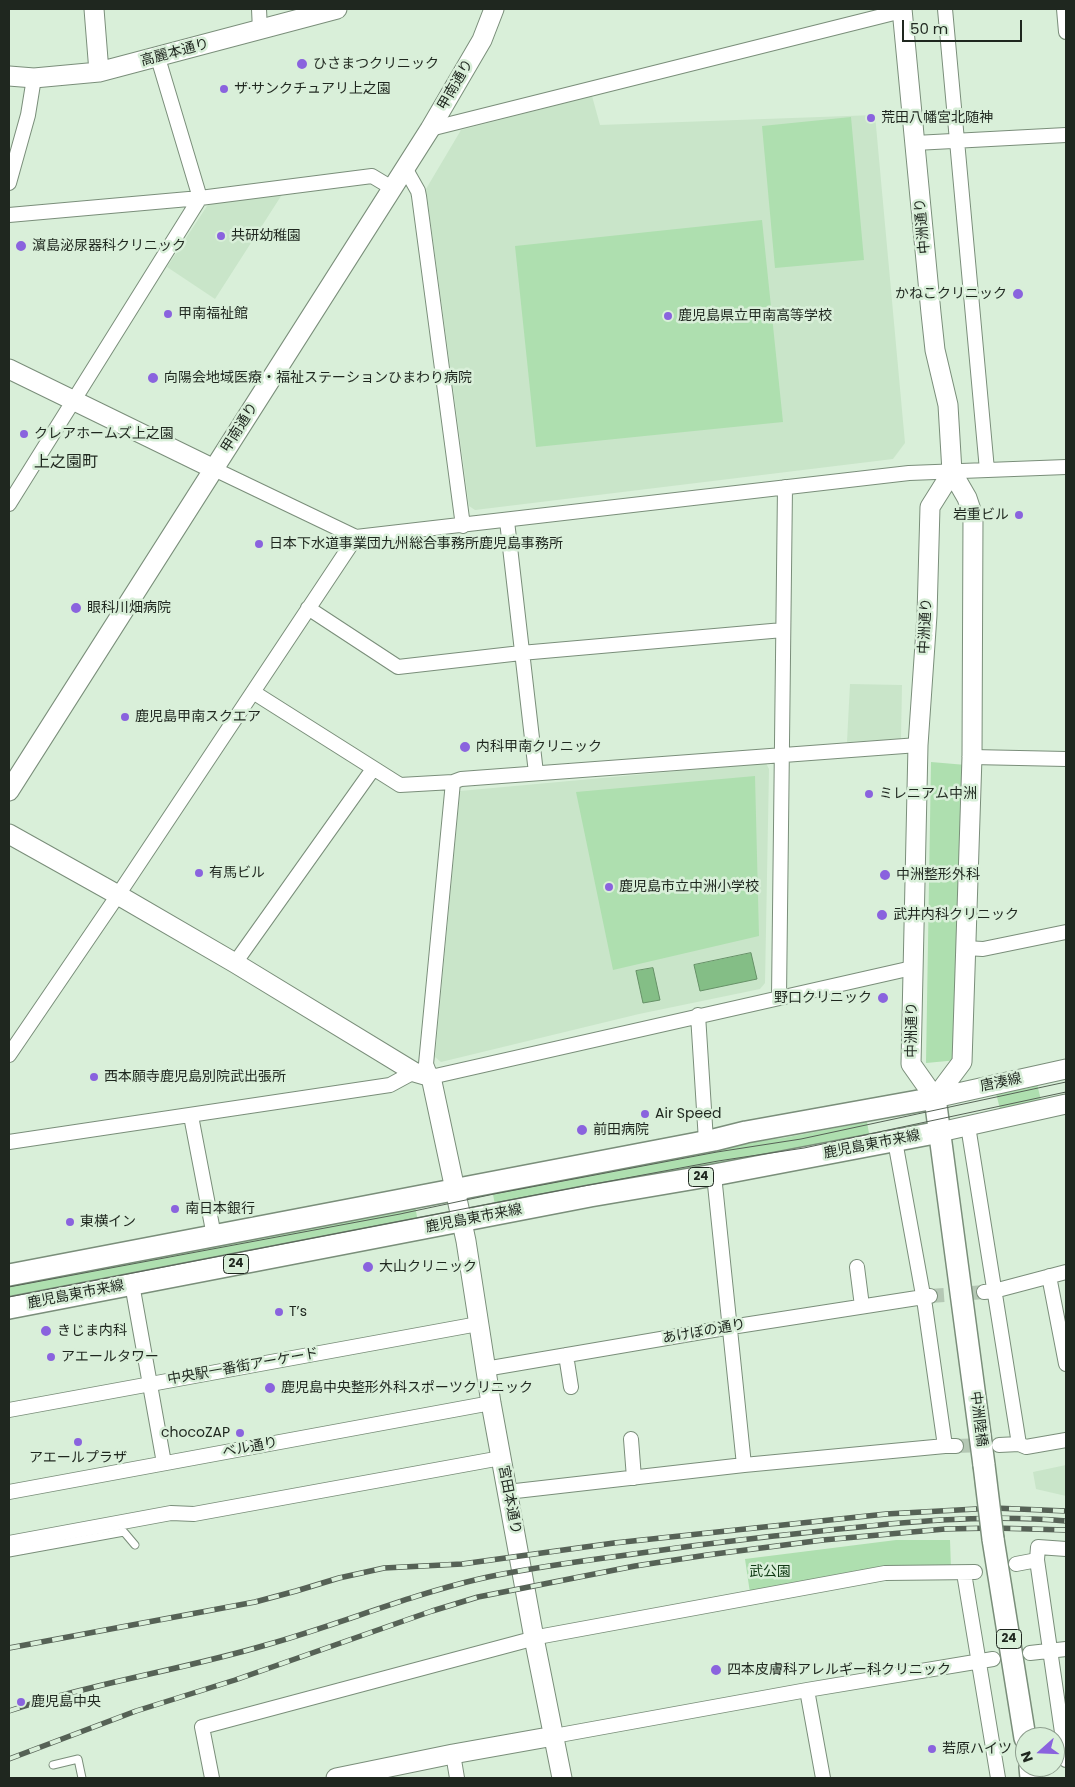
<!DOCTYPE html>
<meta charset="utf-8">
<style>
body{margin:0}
#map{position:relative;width:1075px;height:1787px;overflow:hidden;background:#d9efd9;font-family:Poppins,sans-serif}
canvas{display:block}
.frame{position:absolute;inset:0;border:10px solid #1f271f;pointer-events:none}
.north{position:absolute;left:1015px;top:1727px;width:50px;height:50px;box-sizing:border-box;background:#d9efd9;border:1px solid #8f9f8f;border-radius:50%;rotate:250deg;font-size:14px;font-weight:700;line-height:20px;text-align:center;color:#1f271f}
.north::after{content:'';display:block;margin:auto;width:18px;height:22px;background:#8a63de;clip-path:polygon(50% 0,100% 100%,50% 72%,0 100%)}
.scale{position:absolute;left:902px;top:20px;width:120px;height:22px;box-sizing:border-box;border:2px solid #1f271f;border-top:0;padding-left:6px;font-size:15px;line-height:18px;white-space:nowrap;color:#1f271f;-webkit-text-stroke:4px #d9efd9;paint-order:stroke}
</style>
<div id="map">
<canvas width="1075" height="1787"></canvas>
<div class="frame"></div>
<div class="north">N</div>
<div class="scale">50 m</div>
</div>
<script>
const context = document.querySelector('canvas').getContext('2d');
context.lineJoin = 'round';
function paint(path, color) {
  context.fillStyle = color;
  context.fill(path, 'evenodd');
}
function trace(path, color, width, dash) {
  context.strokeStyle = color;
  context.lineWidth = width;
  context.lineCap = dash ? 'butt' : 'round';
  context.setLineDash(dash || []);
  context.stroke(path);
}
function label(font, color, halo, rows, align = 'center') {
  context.font = font + ' Poppins,"Noto Sans JP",sans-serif';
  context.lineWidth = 5;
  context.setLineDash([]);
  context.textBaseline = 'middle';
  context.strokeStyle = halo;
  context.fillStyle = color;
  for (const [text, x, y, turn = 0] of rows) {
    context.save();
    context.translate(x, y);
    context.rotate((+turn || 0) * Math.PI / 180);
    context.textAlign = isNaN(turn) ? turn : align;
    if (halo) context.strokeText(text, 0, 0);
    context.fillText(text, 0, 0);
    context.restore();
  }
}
paint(new Path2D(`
 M592,96L600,125L875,115L905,443L893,459L475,510L469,506L426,189L461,130Z
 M283,193L215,299L167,267L207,206L215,200Z
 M850,684L902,685L901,739L847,742Z
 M766,763L769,769L765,983L760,989L639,1014L441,1062L435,1057L460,791Z
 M1066,1465V1496L1036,1489L1033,1472Z`), '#c9e5c9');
paint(new Path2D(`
 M851,117L864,260L775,268L762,126Z
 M762,220L783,422L536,447L515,246Z
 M931,762L966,765L958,1060L926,1063Z
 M755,776L759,936L613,970L576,792Z
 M1037,1084L1041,1100L1000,1109L996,1093Z
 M867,1122L870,1139L495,1205L492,1189L721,1146L783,1138Z
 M415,1206L418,1222L9,1299V1282Z
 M896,1540H950L951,1569L750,1593L745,1559Z`), '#aedfaf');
const water = new Path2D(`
 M751,953L757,979L700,991L694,965Z
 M653,968L660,1000L643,1003L636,971Z`);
paint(water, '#84be86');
trace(water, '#669167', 1);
trace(new Path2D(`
 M930,1296L984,1292
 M956,1446L988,1445`), '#b4c7b4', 14, [14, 7]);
const lane = new Path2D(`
 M9,1553L124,1532L135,1545
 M53,1765L78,1759L82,1778`);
const street = new Path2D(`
 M259,9L260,30
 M945,9L987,470
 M1064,9L1066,32
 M430,129L902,11
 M915,143L1066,135
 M405,168L418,191L419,196L463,526
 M9,183L28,115L34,78
 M9,215L200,198L372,176L392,188
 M214,469L356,537L909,473L1066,467
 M9,504L200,198L158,58
 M507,521L536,773
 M308,608L398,667L521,653L783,630
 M253,692L400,785L453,782L461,779L918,745
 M972,757L1066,759
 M453,782L426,1064L431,1077L912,968
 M965,948L983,949L1066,932
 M235,963L373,769
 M779,997L785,487
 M698,1015L706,1141
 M9,1055L118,895L356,537
 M191,1116L214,1236
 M968,1126L1019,1444L999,1445
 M895,1141L925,1306L945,1446H956
 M9,1142L390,1085L414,1072
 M714,1175L744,1465
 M857,1267L862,1306
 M1049,1276L1066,1364
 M132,1284L164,1463
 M984,1292L994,1291L1066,1272
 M566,1355L571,1387
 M485,1369L731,1327L930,1296
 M9,1410L478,1324
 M631,1439L634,1478
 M1019,1444L1026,1447L1066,1440
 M9,1492L491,1403
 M507,1492L744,1465L945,1446
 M9,1543L171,1513L194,1514L501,1458
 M1066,1549L1038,1547L1037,1560L1066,1760
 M1016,1564L1037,1560
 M964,1573L998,1778
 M1030,1653L1066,1649
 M807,1690L823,1778
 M554,1736L807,1690L993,1659
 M453,1754L457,1778
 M212,1778L202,1727L543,1636L885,1573L975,1572`);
const secondary = new Path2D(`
 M94,9L99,72
 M902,9L931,313L935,350L948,405L952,472L967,498L973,516L972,757L962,1062L935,1098
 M9,76L34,78L99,72L337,9
 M9,369L214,469
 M9,791L430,129L482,40L494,9
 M9,834L118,895L235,963L414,1072L431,1077L466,1241L491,1403L534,1638L562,1778
 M935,1098L911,1064L918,745L927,615L930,507L952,472
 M935,1098L1066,1069
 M940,1132L1066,1104
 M336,1778L453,1754L554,1736`);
const primary = new Path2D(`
 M9,1275L714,1140L746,1132L935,1098L984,1465
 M9,1308L590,1196L714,1175L940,1132
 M993,1539L1025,1738
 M1030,1767L1031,1778`);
trace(lane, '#7a8e7a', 9);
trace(street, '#7a8e7a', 16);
trace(secondary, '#7a8e7a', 21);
trace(primary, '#7a8e7a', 24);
trace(lane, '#fff', 7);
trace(street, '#fff', 14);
trace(secondary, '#fff', 19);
trace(primary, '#fff', 21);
trace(new Path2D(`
 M9,1287L400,1214L494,1194L717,1152L801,1139L1066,1082
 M9,1297L530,1196L718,1161L804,1148L1066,1092`), '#566256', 1);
const rail = new Path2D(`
 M9,1648L255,1602L296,1591L339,1578L384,1568L462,1564L614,1543L886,1514L994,1508L1066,1511
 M9,1711C93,1683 181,1670 266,1645C338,1625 406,1596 479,1579C523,1569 568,1563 612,1557C666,1549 720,1542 774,1536C871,1526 969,1512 1066,1521
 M9,1759L136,1711L235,1680L432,1611L478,1597L635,1566L707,1555L823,1540L945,1529L994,1528L1066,1530`);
trace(rail, '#566256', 5.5);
trace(rail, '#d9efd9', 4, [11]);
const primaryBridge = new Path2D(`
 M984,1465L993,1539`);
trace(primaryBridge, '#7a8e7a', 24, []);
trace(primaryBridge, '#fff', 21);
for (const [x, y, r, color] of [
 [302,64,6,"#8a63de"],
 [224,89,5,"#8a63de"],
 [871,118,5,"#8a63de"],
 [221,236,5,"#8a63de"],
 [21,246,6,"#8a63de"],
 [1018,294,6,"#8a63de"],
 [168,314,5,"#8a63de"],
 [668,316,5,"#8a63de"],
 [153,378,6,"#8a63de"],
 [24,434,5,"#8a63de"],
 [1019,515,5,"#8a63de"],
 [259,544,5,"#8a63de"],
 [76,608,6,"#8a63de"],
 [125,717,5,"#8a63de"],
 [465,747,6,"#8a63de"],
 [869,794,5,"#8a63de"],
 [199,873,5,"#8a63de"],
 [885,875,6,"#8a63de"],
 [609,887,5,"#8a63de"],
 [882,915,6,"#8a63de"],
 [883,998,6,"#8a63de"],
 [94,1077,5,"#8a63de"],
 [645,1114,5,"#8a63de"],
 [582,1130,6,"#8a63de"],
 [175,1209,5,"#8a63de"],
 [70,1222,5,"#8a63de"],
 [368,1267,6,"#8a63de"],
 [279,1312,5,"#8a63de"],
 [46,1331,6,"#8a63de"],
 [51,1357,5,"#8a63de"],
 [270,1388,6,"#8a63de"],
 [240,1433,5,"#8a63de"],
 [78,1442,5,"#8a63de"],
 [716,1670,6,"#8a63de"],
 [21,1702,5,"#8a63de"],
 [932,1749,5,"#8a63de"]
]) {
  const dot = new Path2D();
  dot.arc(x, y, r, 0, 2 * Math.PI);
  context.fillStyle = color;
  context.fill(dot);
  trace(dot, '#d9efd9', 2);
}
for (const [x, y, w] of [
 [701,1177,25],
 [236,1264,25],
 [1009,1639,25]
]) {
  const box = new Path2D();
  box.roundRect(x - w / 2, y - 9.5, w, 19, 4);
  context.fillStyle = '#d9efd9';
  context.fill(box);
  trace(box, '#1f271f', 1);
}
label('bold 12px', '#1f271f', null, [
 ["24",701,1177],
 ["24",236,1264],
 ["24",1009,1639]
]);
label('14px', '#1f271f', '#d9efd9', [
 ["高麗本通り",175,53,-15],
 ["甲南通り",456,85,-60],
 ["中洲通り",923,226,-95],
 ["甲南通り",240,428,-58],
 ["中洲通り",926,626,-87],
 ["中洲通り",912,1030,-90],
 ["唐湊線",1001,1083,-12],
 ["鹿児島東市来線",872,1145,-11],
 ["鹿児島東市来線",474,1219,-11],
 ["鹿児島東市来線",76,1295,-11],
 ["あけぼの通り",704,1332,-10],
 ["中央駅一番街アーケード",243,1367,-10],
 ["中洲陸橋",978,1419,83],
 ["ベル通り",250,1448,-11],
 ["宮田本通り",509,1500,79]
]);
label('14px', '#1f271f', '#d9efd9', [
 ["ひさまつクリニック",313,64],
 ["ザ·サンクチュアリ上之園",234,89],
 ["荒田八幡宮北随神",881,118],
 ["共研幼稚園",231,236],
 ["濵島泌尿器科クリニック",32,246],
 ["かねこクリニック",1007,294,"right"],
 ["甲南福祉館",178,314],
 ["鹿児島県立甲南高等学校",678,316],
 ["向陽会地域医療・福祉ステーションひまわり病院",164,378],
 ["クレアホームズ上之園",34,434],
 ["岩重ビル",1009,515,"right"],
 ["日本下水道事業団九州総合事務所鹿児島事務所",269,544],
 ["眼科川畑病院",87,608],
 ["鹿児島甲南スクエア",135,717],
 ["内科甲南クリニック",476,747],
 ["ミレニアム中洲",879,794],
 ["有馬ビル",209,873],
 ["中洲整形外科",896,875],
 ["鹿児島市立中洲小学校",619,887],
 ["武井内科クリニック",893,915],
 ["野口クリニック",872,998,"right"],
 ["西本願寺鹿児島別院武出張所",104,1077],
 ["Air Speed",655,1114],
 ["前田病院",593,1130],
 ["南日本銀行",185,1209],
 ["東横イン",80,1222],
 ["大山クリニック",379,1267],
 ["T’s",289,1312],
 ["きじま内科",57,1331],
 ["アエールタワー",61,1357],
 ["鹿児島中央整形外科スポーツクリニック",281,1388],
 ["chocoZAP",230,1433,"right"],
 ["アエールプラザ",78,1458,"center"],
 ["四本皮膚科アレルギー科クリニック",727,1670],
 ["鹿児島中央",31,1702],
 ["若原ハイツ",942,1749]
], 'left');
label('14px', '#0e3813', '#d9efd9', [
 ["武公園",770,1572]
]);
label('16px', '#1f271f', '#d9efd9', [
 ["上之園町",66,463]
]);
</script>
